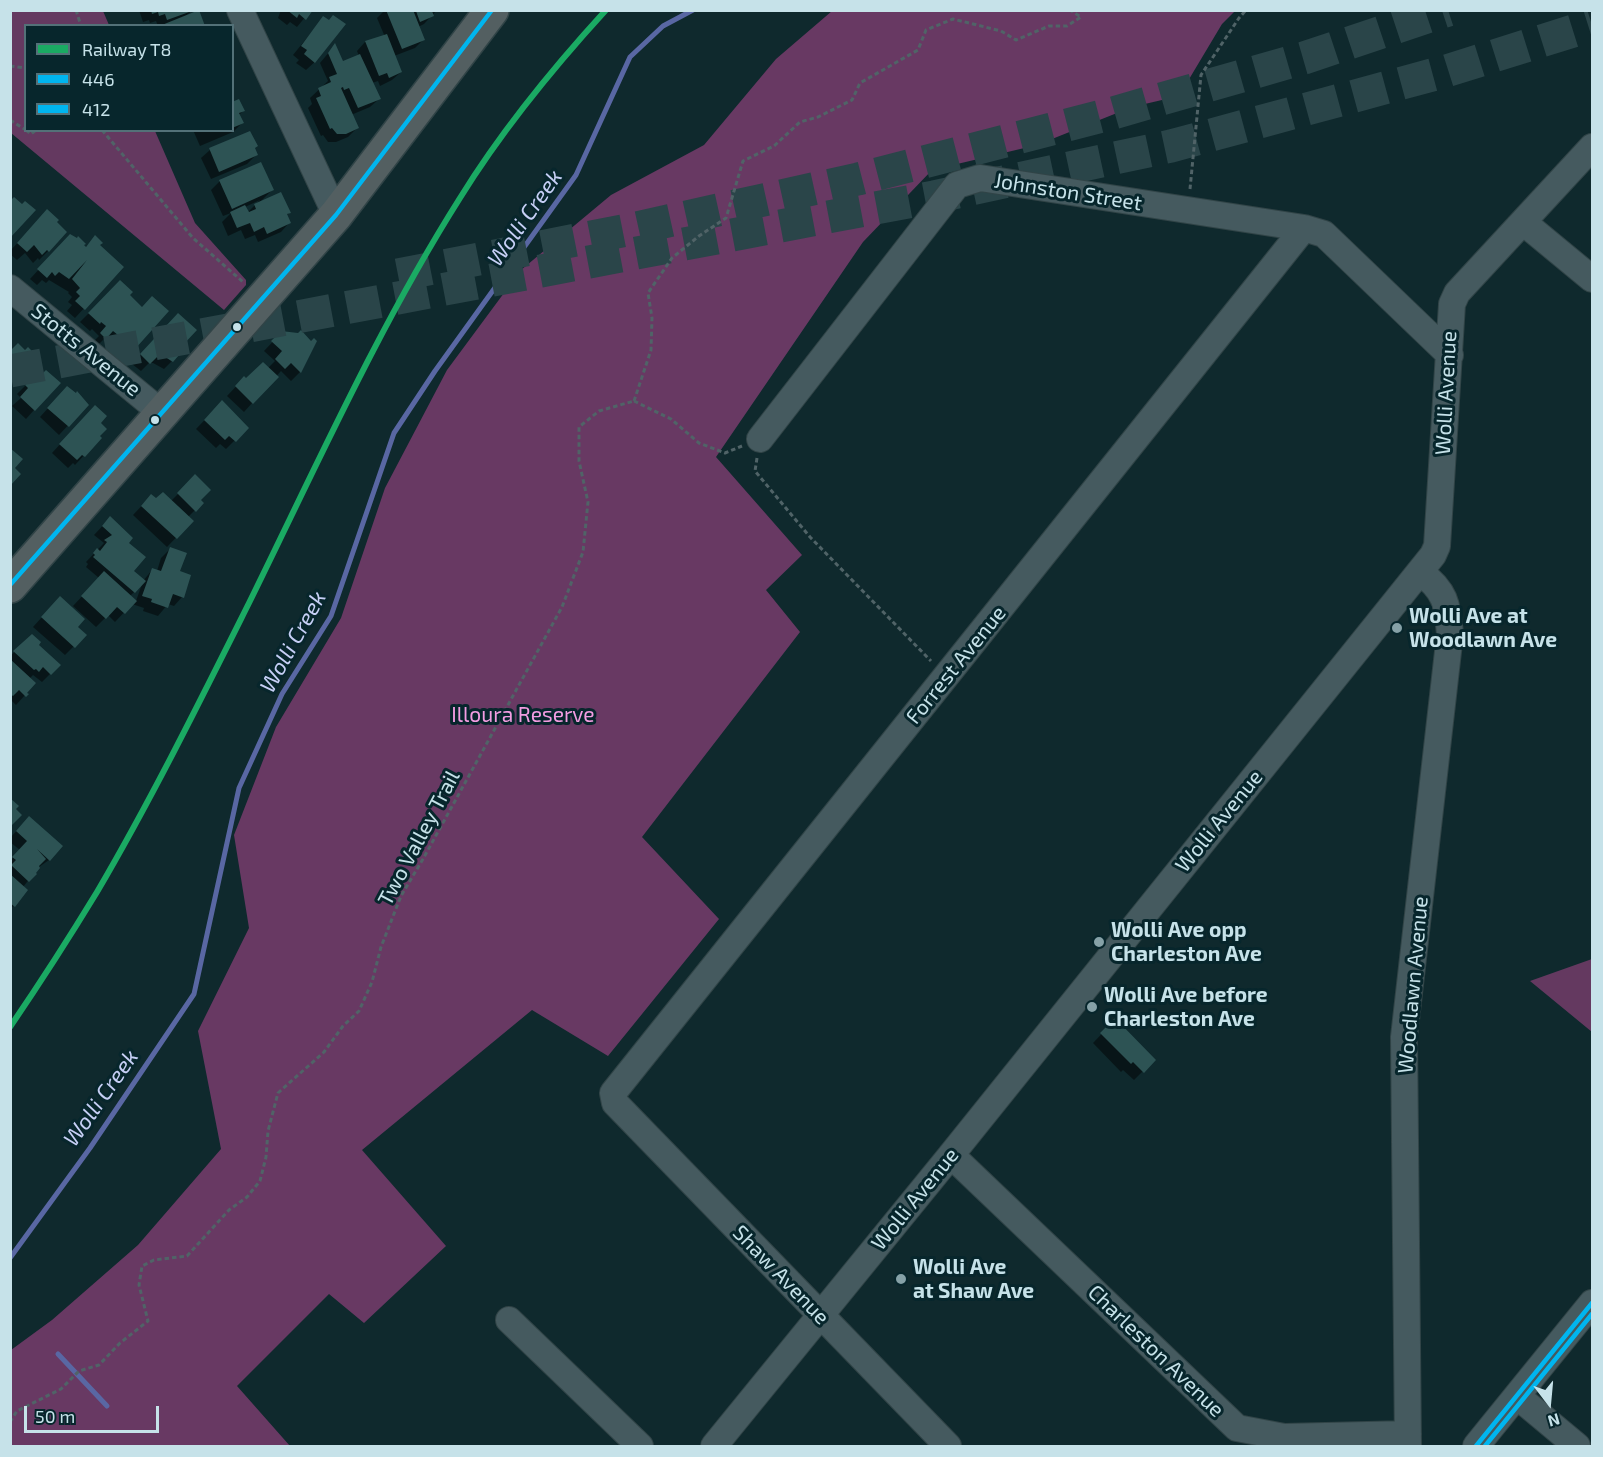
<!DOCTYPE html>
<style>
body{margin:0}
#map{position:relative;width:1603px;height:1457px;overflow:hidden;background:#0f292d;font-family:"Exo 2",sans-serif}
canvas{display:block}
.frame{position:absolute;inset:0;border:12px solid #c6e2e9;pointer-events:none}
.legend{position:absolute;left:24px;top:24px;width:210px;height:108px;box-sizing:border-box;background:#07262c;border:2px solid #537178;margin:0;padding:8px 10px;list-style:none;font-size:18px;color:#c6e2e9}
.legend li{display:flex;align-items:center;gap:12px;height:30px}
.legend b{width:30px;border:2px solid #537178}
.north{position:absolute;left:1519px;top:1373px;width:60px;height:60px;-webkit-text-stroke:4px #07262c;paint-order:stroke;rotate:164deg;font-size:16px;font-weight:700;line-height:24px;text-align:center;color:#c6e2e9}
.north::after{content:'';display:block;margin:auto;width:21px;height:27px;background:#c6e2e9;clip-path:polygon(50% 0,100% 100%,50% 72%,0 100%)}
.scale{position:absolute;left:24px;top:1406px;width:135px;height:27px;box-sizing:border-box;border:3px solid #c6e2e9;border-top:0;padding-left:8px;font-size:18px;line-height:21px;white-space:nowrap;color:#c6e2e9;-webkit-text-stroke:4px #07262c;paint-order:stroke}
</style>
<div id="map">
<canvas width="1603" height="1457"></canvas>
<div class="frame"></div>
<ul class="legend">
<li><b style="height:8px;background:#1aaa63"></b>Railway T8</li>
<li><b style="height:8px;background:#00b5ef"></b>446</li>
<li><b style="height:8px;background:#00b5ef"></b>412</li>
</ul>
<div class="north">N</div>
<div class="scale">50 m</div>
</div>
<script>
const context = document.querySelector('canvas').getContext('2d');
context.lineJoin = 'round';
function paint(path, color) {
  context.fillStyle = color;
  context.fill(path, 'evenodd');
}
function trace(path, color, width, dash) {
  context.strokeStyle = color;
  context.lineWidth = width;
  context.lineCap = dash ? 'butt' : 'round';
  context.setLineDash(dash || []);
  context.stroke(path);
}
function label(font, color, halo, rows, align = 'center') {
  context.font = font + ' "Exo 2",sans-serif';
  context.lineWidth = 6;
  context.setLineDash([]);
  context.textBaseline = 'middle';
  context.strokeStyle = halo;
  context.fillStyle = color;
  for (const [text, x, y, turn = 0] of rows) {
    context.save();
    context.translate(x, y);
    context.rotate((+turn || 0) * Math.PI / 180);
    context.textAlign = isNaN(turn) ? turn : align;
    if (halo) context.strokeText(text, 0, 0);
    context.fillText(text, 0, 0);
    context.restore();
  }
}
paint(new Path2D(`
 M10,11H103L109,25L26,26V130L155,131L195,223L246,280V285L224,310L11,133Z
 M1592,959V1032L1530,981Z`), '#643960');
paint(new Path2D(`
 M832,11H1235L1222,24L1179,96L1132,107L1037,145L932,170L863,242L716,457L802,555L766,590L800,632L642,837L719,919L608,1056L532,1010L362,1150L446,1246L364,1323L329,1294L237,1386L290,1446H11V1350L52,1320L138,1245L221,1149L198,1031L249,928L234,835L276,727L341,618L385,488L447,370L521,270L611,195L704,145L776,59Z`), '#683963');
paint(new Path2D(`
 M139,10H192L184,18L204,26H158L156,21L150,23L149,20L143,22Z
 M281,10H311L297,27L290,22L287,25L278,18Z
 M385,10H437L424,24L418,27L423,40L415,48L394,56L401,72L392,80L380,86L378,81L372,83L379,99L370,107L351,115L357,128L348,137L336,142H328L323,135L321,136L308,108L312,104L310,98L328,81L320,63L335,45L343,63L359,56L357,51L365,42L385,37L377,18Z
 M323,18L329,22L344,25L318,59L306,70L296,63L299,60L293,55Z
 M232,104L243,111L239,115L242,123L233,132L200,146L193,130H232Z
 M253,149L256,155L247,164L211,179L201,158L210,150Z
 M220,181L272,190L258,204L289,213L286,215L289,223L281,232L258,242L255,235L245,239L241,230L228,236L222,222L231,213L223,216L211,190ZM260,200L247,213L245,207Z
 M39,220L48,251L39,260L38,258L33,263L25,253L17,260L10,254V251Z
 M95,237L98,246L122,267L75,318L67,311L72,305L68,302L72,297L68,293L69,292L49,280L46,283L42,280L37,285L30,279L62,244L85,248Z
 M120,282L128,295L142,309L167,312L125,357L104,339L96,347L92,343L99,336L92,329L90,331L80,322Z
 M169,324L181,345L172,361L164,369L153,363H149L141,371L132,364Z
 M281,333L299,334L311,343L316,342L300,372L291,381L281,371L244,412L227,396L244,378L246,380L268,368L275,361L264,351Z
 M38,373L34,410L26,419L12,406L21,398L17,394Z
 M59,396L87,405L59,435L40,417Z
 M222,402L247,428L226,449L220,444L216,448L196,429Z
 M86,416L98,423V436L100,438L75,465L73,463L68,468L52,453Z
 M195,477L199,500L202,503L188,517L192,521L167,547L133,515L151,496L156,500L171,501Z
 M110,518L127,544L131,571L143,581L152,570L157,571L161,558L170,549L178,572L182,597L174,606L168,604L158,616L143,611L144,608L132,604L115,622L108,615L96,627L73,606L99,578L86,567L88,564L86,562L104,543L94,535ZM142,584L136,601L130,596Z
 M51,607L85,635L65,655L33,627Z
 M32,636L37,645L59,665L42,682L33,675L29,679L25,693L26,694L16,705L11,700L10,656Z
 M20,827L49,860L39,867L23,887L26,890L10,910V861L20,850L10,842V838Z
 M1115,1020L1154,1060L1134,1080L1123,1070L1121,1072L1093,1043Z`), '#0007');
trace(new Path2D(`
 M10,1258L90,1148L194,994L239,788L282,694L331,616L394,433L435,371L576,175L630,57L663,26L693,10
 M58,1354L107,1406`), '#5967a3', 5);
paint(new Path2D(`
 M151,10H192V11L167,20L165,14L159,16L158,12L152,14Z
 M199,10L205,26H162V25Z
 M287,10H313L306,20L299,14L297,18Z
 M386,10H413L425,40L402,49Z
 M416,11H432L434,16L420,22Z
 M333,15L346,24L315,63L304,54L307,50L301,46L323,16L329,20Z
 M387,34L402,72L389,78L387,73L379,76L365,41Z
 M335,43L343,61L360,54L381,99L358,108L349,88L344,90L343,87L341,88L359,128L346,134H337L332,128L330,129L316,98L321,96L318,88L331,82L329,77L337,74L328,53Z
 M239,99L245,111L239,113L244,123L232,128V102Z
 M250,131L258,146L255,148L258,155L219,172L209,148Z
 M261,162L274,190L232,209L219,180Z
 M281,192L291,213L287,214L291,223L267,234L264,227L254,232L250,223L237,228L230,212L245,205L249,212L256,209L254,204Z
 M14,197L22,204L25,201L36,210L10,238V201Z
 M47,209L59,220L57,222L67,232L49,252L47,250L42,255L34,245L27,252L17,243Z
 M70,234L77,238L78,236L86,244L84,245L86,247L95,235L103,243L100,245L124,267L85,310L75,301L80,296L76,292L80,288L72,279L87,260L69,279L59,272L55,276L52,272L47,278L37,269Z
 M120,280L133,292L130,295L142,307L152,296L169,311L135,349L113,331L106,339L100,333L106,326L101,322L100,324L88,313Z
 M178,313L197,330L183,345L186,347L173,362L162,355H159L150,364L140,354Z
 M301,330L311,341L314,338L317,341L301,373L291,363L285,369L275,359L282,351L271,341L281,331L298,333Z
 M18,343L25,350L28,347L37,356L10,384V351Z
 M263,362L279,377L253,404L235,386L244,376L246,378Z
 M46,370L61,383L35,411L20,397L28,388L25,385L38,371L42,374Z
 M67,386L76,393L77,391L89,405L69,427L47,408Z
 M222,400L249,428L236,442L229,436L225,440L204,420Z
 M95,405L107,416L101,423L107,429L100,436L102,438L85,457L82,455L77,460L59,444Z
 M10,448L23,459L15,468L21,474L10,486Z
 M195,474L211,490L201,500L204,503L196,512L177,493Z
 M163,492L194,521L177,539L141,506L151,494L156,498Z
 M110,516L133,538L129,543L146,557L134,571L146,581L135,593L93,557L95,555L93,553L97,548L100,551L107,542L104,540L112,535L102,526Z
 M170,547L187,553L180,571L191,575L184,598L173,594L168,608L151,602L152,599L142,596L152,568L161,571Z
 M104,571L137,601L125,614L117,607L106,619L81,596Z
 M60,596L85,619L78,627L87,635L75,648L41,617Z
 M32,634L41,642L39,645L61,665L51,675L43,667L39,672L36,669L34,670L13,651Z
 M10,659L36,683L27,693L29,694L26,697L19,690L13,696L10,694Z
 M10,798L19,806L16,809L22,815L10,827Z
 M29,816L63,846L50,861L37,849L46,859L39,866L40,868L36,873L37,874L29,882L11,865L16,860L12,857L27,841L16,831Z
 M10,874L28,890L15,907L10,903Z
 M1115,1018L1156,1060L1144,1073L1133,1062L1131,1064L1100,1033Z`), '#2d5354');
trace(new Path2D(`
 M398,275L632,229L858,179L1106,115L1304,58L1448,10
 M10,371L934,197L1171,146L1443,72L1592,25`), '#2a4549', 33, [33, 16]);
const minor = new Path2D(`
 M240,10L336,215
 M1523,222L1592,279
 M10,288L162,413
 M760,439L957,185L980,178L1304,228L1324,234L1450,355
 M951,1155L1237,1428L1284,1437L1408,1434
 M509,1320L640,1446
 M1517,1396L1577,1446
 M714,1446L951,1155L1433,555L1437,546L1452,304L1457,293L1592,147
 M948,1446L615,1103L613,1093L1304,228
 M1408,1446L1404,1037L1450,634C1447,604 1446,591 1420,572
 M1476,1446L1592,1303`);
const major = new Path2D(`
 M10,586L336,215L492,10`);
trace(minor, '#314447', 28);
trace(major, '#314447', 36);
trace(new Path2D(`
 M76,10L81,26
 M10,66L26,68
 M10,120L26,130
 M26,130L31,134L36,130
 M102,130L193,238L243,282
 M1190,189L1201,75L1239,18L1246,10
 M634,401L651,350L652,318L648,293L672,258L699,236L726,218L743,161L774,146L800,122L818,117L852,100L860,83L918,50L926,30L953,19L1001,31L1016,40L1049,26H1067L1081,17L1070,10
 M634,401L671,419L699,443L725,453L742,446
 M757,458L755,471L810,537L931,661
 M10,1422L17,1411L61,1389L79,1371L99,1365L120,1343L148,1321L139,1285L142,1266L154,1260L187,1256L229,1210L247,1197L260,1181L266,1157L268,1131L278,1093L324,1052L343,1026L359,1011L372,982L381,947L401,896L423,859L562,607L583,552L588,502L579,461V427L599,411L634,401`), '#506367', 3, [4.5, 3]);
trace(minor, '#455a5f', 26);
trace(major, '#535f61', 33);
trace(new Path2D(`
 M10,585L336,215L492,10
 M1476,1446L1592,1303`), '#00b5ef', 4.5);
trace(new Path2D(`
 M1485,1446L1592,1314`), '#00b5ef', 4.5);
trace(new Path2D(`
 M10,1027C40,983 69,938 97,892C152,798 200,701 249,603C316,467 379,326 460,198C502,130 552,69 606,10`), '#1aaa63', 6);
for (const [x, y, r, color] of [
 [237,327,5,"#c6e2e9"],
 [155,420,5,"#c6e2e9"],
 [1397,628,6,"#86a1a7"],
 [1099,942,6,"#86a1a7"],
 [1092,1007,6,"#86a1a7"],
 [901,1279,6,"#86a1a7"]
]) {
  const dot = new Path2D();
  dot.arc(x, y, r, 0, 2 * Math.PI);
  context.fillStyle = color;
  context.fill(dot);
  trace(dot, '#07262c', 2);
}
label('21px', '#c6e2e9', '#07262c', [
 ["Johnston Street",1068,192,9],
 ["Stotts Avenue",86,350,39],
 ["Wolli Avenue",1446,393,-87],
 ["Forrest Avenue",956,665,-51],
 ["Wolli Avenue",1219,821,-51],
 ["Two Valley Trail",419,838,-62],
 ["Woodlawn Avenue",1413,985,-85],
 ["Wolli Avenue",915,1199,-51],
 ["Shaw Avenue",781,1275,46],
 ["Charleston Avenue",1156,1351,44]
]);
label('bold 21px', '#c6e2e9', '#07262c', [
 ["Wolli Ave at",1409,616],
 ["Woodlawn Ave",1409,640],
 ["Wolli Ave opp",1111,930],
 ["Charleston Ave",1111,954],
 ["Wolli Ave before",1104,995],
 ["Charleston Ave",1104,1019],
 ["Wolli Ave",913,1267],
 ["at Shaw Ave",913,1291]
], 'left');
label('21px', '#f39de2', '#07262c', [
 ["Illoura Reserve",523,715]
]);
label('italic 22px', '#c6cff5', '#07262c', [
 ["Wolli Creek",525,218,-55],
 ["Wolli Creek",293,642,-61],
 ["Wolli Creek",101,1098,-55]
]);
</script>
